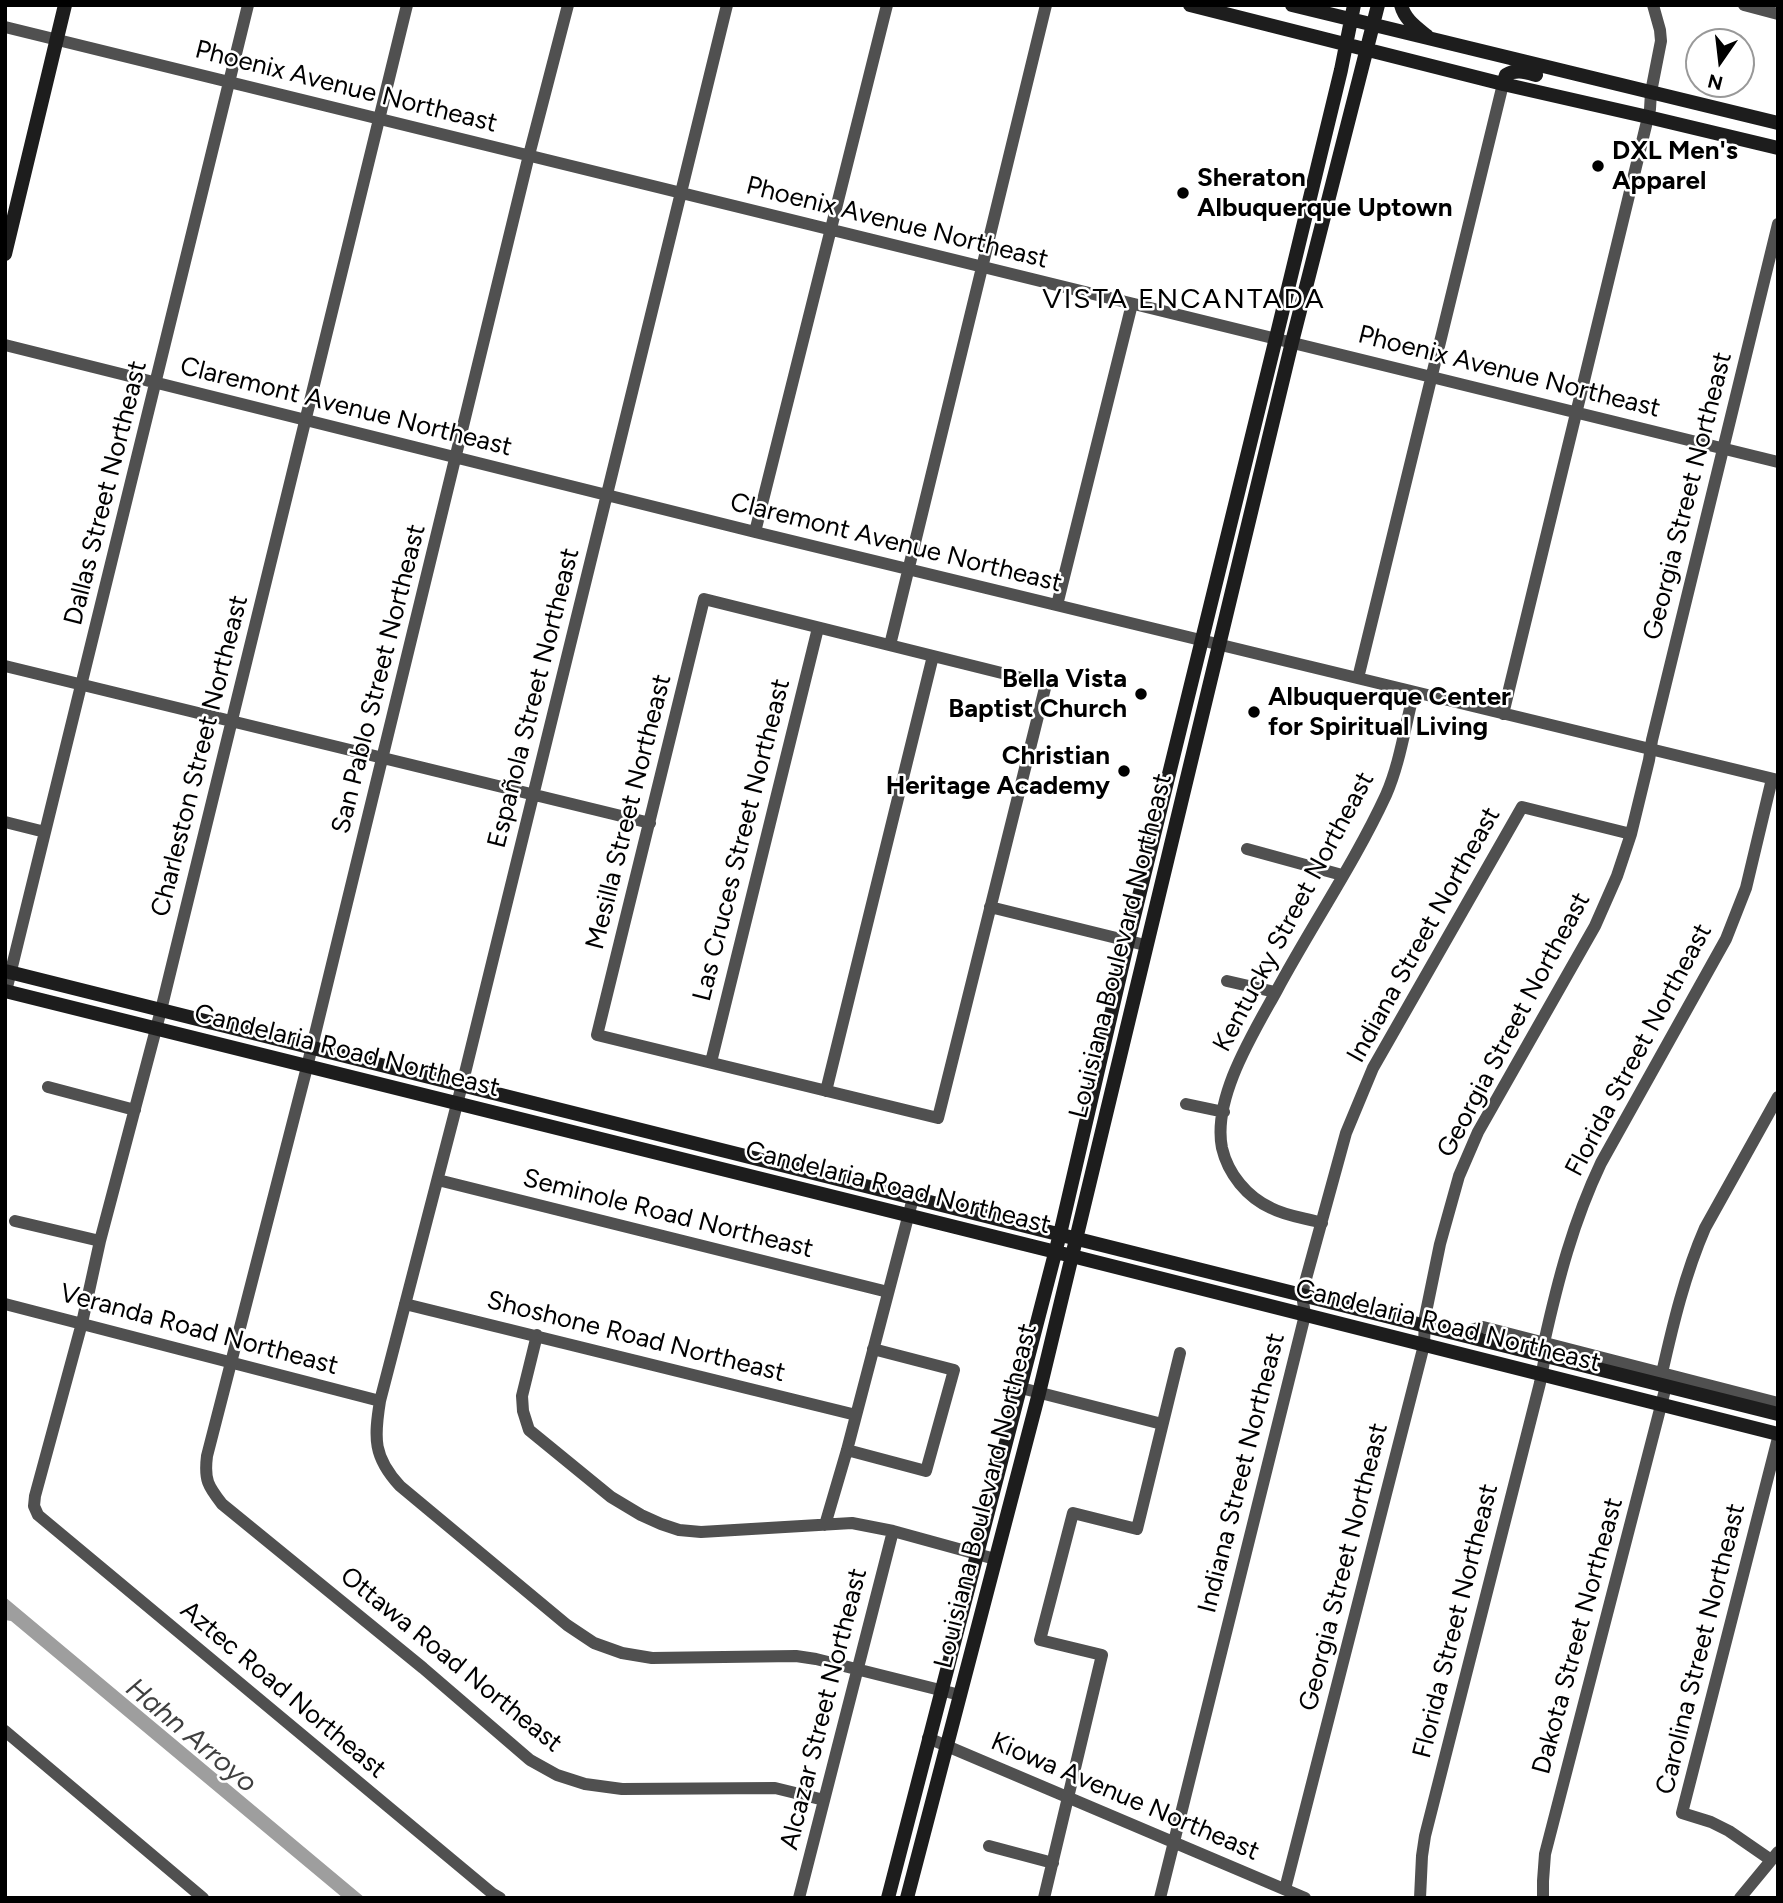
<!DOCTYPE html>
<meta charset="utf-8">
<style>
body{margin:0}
#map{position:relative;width:1783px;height:1903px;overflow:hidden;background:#fff;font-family:Figtree,sans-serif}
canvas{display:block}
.frame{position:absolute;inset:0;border:7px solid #000;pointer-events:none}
.north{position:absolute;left:1685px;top:28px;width:70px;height:70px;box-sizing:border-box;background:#fff;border:2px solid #999;border-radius:50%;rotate:194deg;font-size:19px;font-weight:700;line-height:28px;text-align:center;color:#000}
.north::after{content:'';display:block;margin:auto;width:24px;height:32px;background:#000;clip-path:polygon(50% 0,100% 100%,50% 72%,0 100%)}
</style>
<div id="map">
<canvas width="1783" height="1903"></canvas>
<div class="frame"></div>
<div class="north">N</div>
</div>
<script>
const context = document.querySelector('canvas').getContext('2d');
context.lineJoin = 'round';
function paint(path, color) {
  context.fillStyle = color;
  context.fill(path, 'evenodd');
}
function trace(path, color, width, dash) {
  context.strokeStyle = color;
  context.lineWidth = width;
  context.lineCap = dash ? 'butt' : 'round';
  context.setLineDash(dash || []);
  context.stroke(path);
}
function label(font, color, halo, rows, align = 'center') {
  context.font = font + ' Figtree,sans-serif';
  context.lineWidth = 5;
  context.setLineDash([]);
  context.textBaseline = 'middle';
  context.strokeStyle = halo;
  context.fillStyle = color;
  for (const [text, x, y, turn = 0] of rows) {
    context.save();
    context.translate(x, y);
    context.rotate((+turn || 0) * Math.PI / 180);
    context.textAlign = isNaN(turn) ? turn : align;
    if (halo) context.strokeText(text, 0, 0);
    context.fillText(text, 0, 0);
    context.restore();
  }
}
paint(new Path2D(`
 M5,1597L365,1898H343L11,1621L5,1620Z`), '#9e9e9e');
trace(new Path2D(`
 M407,5L161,1010L100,1241L82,1323L35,1496L34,1506L38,1515L493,1894L500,1898
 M568,5L529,155L307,1067L207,1456C204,1480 208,1486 222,1504L423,1668L530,1760L557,1775L585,1784L622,1789L775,1788L824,1800
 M727,5L464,1077L380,1401C374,1438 373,1457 400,1486L567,1625L594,1643L622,1653L652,1658L796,1656L816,1659L960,1695
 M1744,5L1778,14
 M5,27L1778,462
 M5,345L755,532L1778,780
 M755,532L887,5
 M704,599L1046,684L938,1118L597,1035Z
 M1057,605L1132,304
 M890,645L1046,5
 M5,666L650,823
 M1358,678L1503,84
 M1503,714L1650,109L1651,92L1661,41L1660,30L1653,5
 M5,822L45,832
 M1247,849L1342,875
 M990,907L1145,945
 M1227,981L1275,992
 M6,991L248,5
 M711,1062L818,628
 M48,1087L135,1110
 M826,1091L933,656
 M1186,1104L1224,1112
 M438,1180L888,1292
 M15,1221L100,1241
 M1322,1223C1305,1218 1286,1216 1271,1208C1247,1197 1228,1174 1222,1148C1212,1098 1254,1032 1277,990C1312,925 1355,862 1386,795C1400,763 1405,726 1414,692
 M5,1304L380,1401
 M405,1304L856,1415
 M537,1335L522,1396L523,1411L529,1430L611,1497L641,1515L661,1524L679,1530L701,1532L852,1523L893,1531L995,1559
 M1463,1335L1474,1329L1483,1327L1778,1403
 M1544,1343C1558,1280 1573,1222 1601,1163L1726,939L1746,888L1772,779
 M1662,1373C1673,1324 1685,1274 1705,1228L1778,1097
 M1021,1388L1162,1424
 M847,1450L926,1471L954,1370L873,1349
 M825,1525L847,1450L913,1198
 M5,1731L203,1898
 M928,1738L1305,1898
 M989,1846L1053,1863
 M1771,1860L1729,1831L1711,1822L1682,1813L1778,1438
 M1285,1889L1424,1345L1425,1317L1440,1244L1459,1176L1478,1132L1595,926L1617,876L1631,834L1649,760L1652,740L1778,224
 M799,1898L893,1531
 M1044,1898L1102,1655L1040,1640L1073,1513L1137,1529L1180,1353
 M1160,1898L1305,1315L1302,1294L1304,1286L1346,1133L1373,1068L1522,807L1631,834
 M1420,1898L1422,1856L1425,1836L1540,1383L1545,1356
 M1543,1898V1881L1545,1854L1666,1386
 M1740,1898L1778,1852`), '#505050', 12);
trace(new Path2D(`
 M1190,5L1503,84L1648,117L1778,148
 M1292,5L1778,123
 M1401,5C1405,20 1416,27 1427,36
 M1503,84L1506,75C1516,69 1525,72 1536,75
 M5,254L65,5
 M5,971L1778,1414
 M5,991L1072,1256L1778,1434
 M888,1898L1060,1234L1128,941L1276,338L1341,70L1354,5
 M907,1898L1039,1393L1292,342L1378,5`), '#1d1d1d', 14);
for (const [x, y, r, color] of [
 [1598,166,7,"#000"],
 [1183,193,7,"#000"],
 [1141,694,7,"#000"],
 [1254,712,7,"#000"],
 [1124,771,7,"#000"]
]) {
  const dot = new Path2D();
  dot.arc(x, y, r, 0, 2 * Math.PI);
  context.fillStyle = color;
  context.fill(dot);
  trace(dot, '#fff', 2.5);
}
label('26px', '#000', '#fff', [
 ["Phoenix Avenue Northeast",346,87,14],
 ["Phoenix Avenue Northeast",897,223,14],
 ["Phoenix Avenue Northeast",1509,372,14],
 ["Claremont Avenue Northeast",346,407,14],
 ["Dallas Street Northeast",106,493,-76],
 ["Georgia Street Northeast",1688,496,-76],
 ["Claremont Avenue Northeast",896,543,14],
 ["San Pablo Street Northeast",379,679,-76],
 ["Española Street Northeast",534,698,-76],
 ["Charleston Street Northeast",200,756,-76],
 ["Mesilla Street Northeast",629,812,-76],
 ["Las Cruces Street Northeast",742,840,-76],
 ["Kentucky Street Northeast",1294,912,-62],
 ["Indiana Street Northeast",1424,935,-61],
 ["Louisiana Boulevard Northeast",1121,946,-76],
 ["Georgia Street Northeast",1514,1025,-62],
 ["Florida Street Northeast",1639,1050,-62],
 ["Candelaria Road Northeast",347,1051,14],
 ["Candelaria Road Northeast",898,1188,14],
 ["Seminole Road Northeast",668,1214,14],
 ["Candelaria Road Northeast",1448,1326,14],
 ["Veranda Road Northeast",199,1330,15],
 ["Shoshone Road Northeast",636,1337,14],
 ["Indiana Street Northeast",1242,1473,-76],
 ["Louisiana Boulevard Northeast",986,1496,-76],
 ["Georgia Street Northeast",1344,1567,-76],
 ["Florida Street Northeast",1456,1621,-76],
 ["Dakota Street Northeast",1578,1636,-75],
 ["Carolina Street Northeast",1701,1649,-76],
 ["Ottawa Road Northeast",451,1660,39],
 ["Aztec Road Northeast",283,1690,40],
 ["Alcazar Street Northeast",824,1709,-76],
 ["Kiowa Avenue Northeast",1125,1797,23]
]);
label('bold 26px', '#000', '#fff', [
 ["DXL Men's",1612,151],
 ["Apparel",1612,181],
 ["Sheraton",1197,178],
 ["Albuquerque Uptown",1197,208],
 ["Bella Vista",1127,679,"right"],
 ["Baptist Church",1127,709,"right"],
 ["Albuquerque Center",1268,697],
 ["for Spiritual Living",1268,727],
 ["Christian",1110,756,"right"],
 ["Heritage Academy",1110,786,"right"]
], 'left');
context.letterSpacing = '2px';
label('28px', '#000', '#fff', [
 ["VISTA ENCANTADA",1184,300]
]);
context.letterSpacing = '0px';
label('italic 28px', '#3f3f3f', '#fff', [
 ["Hahn Arroyo",191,1736,40]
]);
</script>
